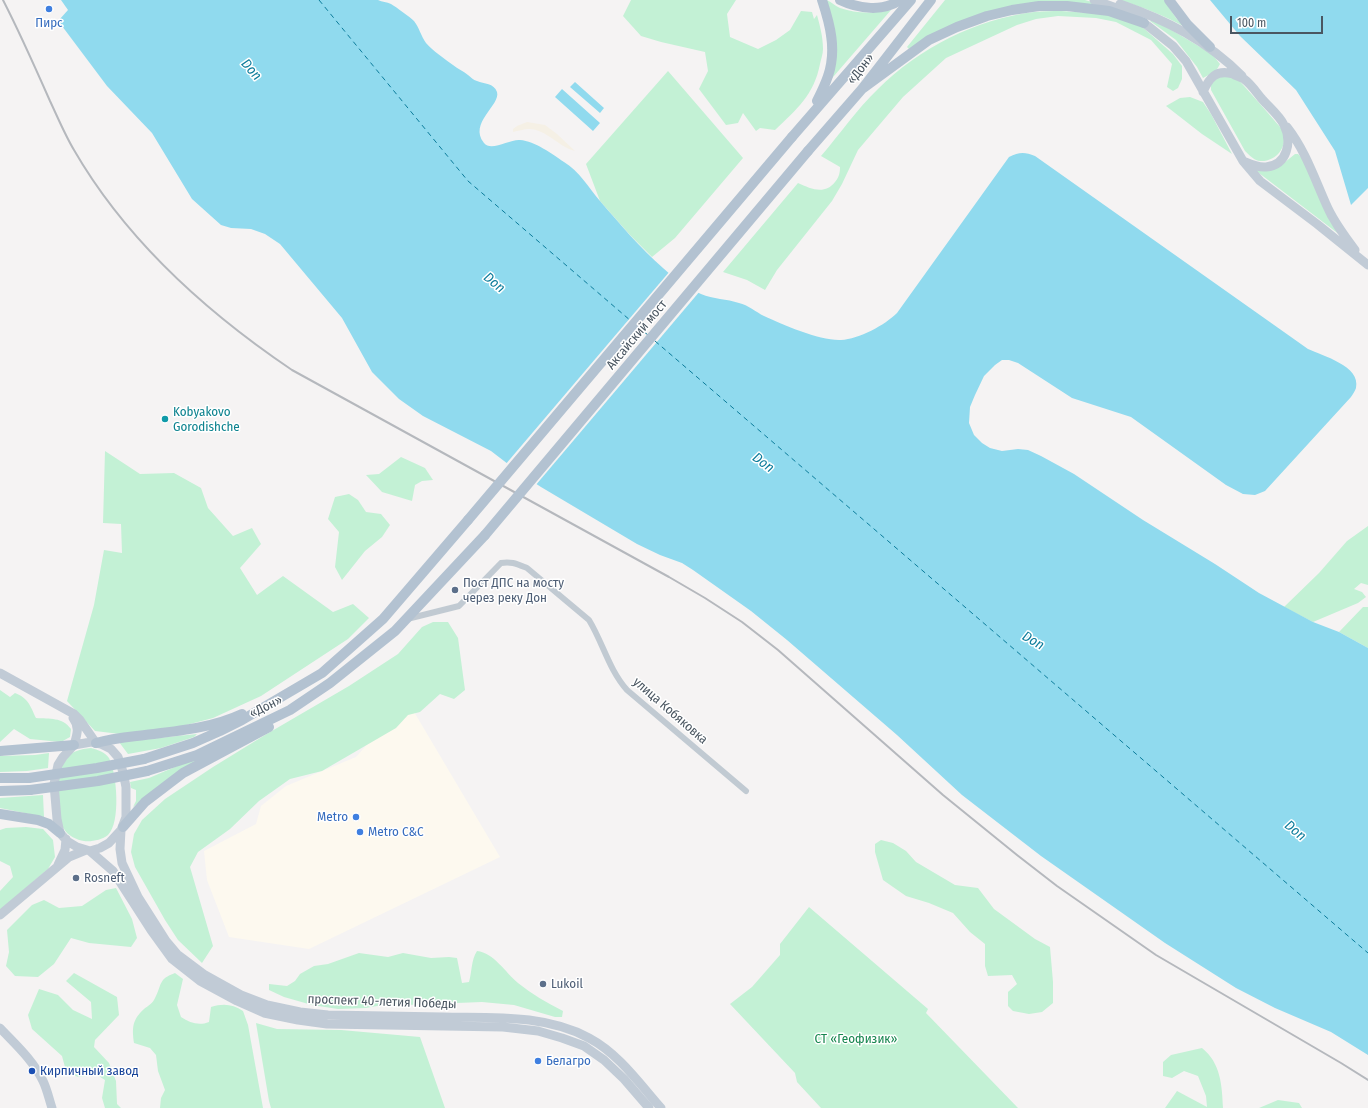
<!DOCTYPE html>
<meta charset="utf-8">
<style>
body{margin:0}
#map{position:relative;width:1368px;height:1108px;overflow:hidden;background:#f5f3f3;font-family:"Fira Sans Condensed",sans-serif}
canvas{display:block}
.scale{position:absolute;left:1230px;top:16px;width:93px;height:18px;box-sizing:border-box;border:2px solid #4a5661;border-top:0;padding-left:5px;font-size:12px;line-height:14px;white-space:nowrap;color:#4a5661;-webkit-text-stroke:3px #fff;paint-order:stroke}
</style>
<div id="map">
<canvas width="1368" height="1108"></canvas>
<div class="scale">100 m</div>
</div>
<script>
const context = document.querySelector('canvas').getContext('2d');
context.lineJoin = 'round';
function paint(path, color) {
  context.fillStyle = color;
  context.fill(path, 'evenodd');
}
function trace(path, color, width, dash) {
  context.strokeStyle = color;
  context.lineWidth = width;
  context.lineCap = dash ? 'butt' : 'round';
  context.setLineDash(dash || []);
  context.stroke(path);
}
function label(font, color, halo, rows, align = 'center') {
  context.font = font + ' "Fira Sans Condensed",sans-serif';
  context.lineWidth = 3;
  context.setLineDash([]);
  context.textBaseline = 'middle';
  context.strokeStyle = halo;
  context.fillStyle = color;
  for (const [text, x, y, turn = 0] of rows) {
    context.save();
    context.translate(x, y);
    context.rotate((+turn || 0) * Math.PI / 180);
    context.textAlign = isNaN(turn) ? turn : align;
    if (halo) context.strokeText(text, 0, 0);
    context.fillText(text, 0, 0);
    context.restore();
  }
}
paint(new Path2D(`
 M407,700L500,857L309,949L229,937L207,880L204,851L256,824L261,806L286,786L356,757Z`), '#fdf9ef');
paint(new Path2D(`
 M631,0H736L727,14L730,37L758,49L776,40L790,30L801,11L812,12L814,19L817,15C820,26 823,37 823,49C823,54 821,59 820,64C814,95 797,109 775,130L760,128L756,131L743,113L738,123L726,125L699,89L708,71L705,52L661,42L641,36L623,16Z
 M823,0C831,0 833,5 840,8C858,14 873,13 891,10L827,84L830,73Z
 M945,0H1085L1095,3L1093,5L1013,6L909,49L907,47Z
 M1119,0H1164L1176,18L1187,28C1165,16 1143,7 1119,0Z
 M1061,11L1105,14L1140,25L1173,54L1182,66V79L1178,88L1173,91L1167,87L1172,64L1151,40L1116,22L1096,18L1058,16L1036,19L1017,25L946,58L903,97L858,150L842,184L832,201L777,270L765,290L747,280L723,272L798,183C811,189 825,195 835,182C839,177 840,173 840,167L821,156C840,134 857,109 878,89C919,48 976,19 1034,12C1043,11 1052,11 1061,11Z
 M1153,19L1212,54L1220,64L1216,71L1203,78L1197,67L1176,40L1150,21Z
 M668,71L743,158L675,238L652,257L630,235L600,201L586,164Z
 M1235,76C1248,90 1261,105 1274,120C1277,124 1282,128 1283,132C1288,147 1276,162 1260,161C1255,161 1249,155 1245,151L1211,90V82L1218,77Z
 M1190,97L1203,102L1211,114L1232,154L1202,134L1166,106L1180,98Z
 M1295,154H1298L1302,158L1340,235L1255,170L1279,167Z
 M105,451L140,474L174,473L201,488L208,508L233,536L252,528L261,544L240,568L257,595L283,576L333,612L353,604L369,618L348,639L261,696L213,718L171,729L120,734L95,731L67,701L94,605L104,550L122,553L121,524L103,523Z
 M401,457L425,468L433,480L422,481L415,485L412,501L382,492L366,475L379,474Z
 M349,494L358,500L366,512L381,514L390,525L382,537L365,551L342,580L335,567L339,532L328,519L335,497Z
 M1368,526V585L1361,583L1354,589L1362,592L1366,597L1358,603L1313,622L1284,607L1319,573L1347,541Z
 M1363,607H1368V648L1339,632Z
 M433,622H448L458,638L465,690L454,699L440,694L420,712L408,715L396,728L322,771L290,779L259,801L230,829L198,852L190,867L213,946L202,963L178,940L165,920L135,867L131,852L134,834L142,820L165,799L213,767L265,735L349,686L398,654L422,627Z
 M0,690L10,697L15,693C28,698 30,705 36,718C50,719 62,717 71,729L70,737L61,742L30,739L14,729L0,742Z
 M197,734L194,737L161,748L128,754L119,742Z
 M91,748C98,750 105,752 109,758C117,773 121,823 108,835C102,840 91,842 84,841C77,840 68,836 64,829C59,822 56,793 57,784C58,778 61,766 64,761C70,751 81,749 91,748Z
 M210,752L175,775L133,807L136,801V790L131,788L130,782L149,778Z
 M49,753L48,768L27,771L0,772V756L35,755Z
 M43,795L44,817L0,808V798Z
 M26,827L43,829L53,840L55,857L48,869L0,910V891L13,877L10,866L0,861V830L6,828Z
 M881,840L893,843L906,851L916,862L955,885L978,888L994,909L1035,939L1050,947L1053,982V1003L1042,1012L1029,1014L1013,1011L1008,1006V992L1017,984L1012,975L988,976L985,966V944L970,932L953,913L929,903L906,896L883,880L875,852V844Z
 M116,888L132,919L137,938L131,947L89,943L71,938L54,964L38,977L15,976L6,966L9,952L7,930L32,905L44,900L59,908L82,906L106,890Z
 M809,907L928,1009L926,1013L1018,1108H821L797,1082L795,1073L730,1004L752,987L780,955V944Z
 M477,951C494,953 505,972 518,983C532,994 547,1003 563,1011L562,1017H555L514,1005L482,1002L406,1005L388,1004L366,1008L338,1009L312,1005L284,997L269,990V984L287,986L295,981L300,974L314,966L328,964L359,953L388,957L403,953L431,958L449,957L457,958L462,983L469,982C472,972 471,960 477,951Z
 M74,973L117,997L119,1015L95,1040L94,1047L109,1063L116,1081L117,1104L121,1108H105L102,1098L105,1080L97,1075L78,1077L66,1071L62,1056L32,1029L28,1015L39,989L58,995L73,1010L92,1019L91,1002L66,981Z
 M175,973L183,979L177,1005L181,1017C190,1023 199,1026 209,1022L211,1007C223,1003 233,1004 243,1011L248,1025L263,1108H160L161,1098L165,1090L158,1071L156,1055L150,1048L134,1043C132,1028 132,1020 144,1009C148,1006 153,1003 155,998C162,985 158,979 175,973Z
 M256,1023L277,1029L341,1030L420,1037L445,1108H271L269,1101Z
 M1202,1048C1221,1063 1222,1086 1223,1108H1165L1177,1091L1207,1107L1206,1096L1198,1076L1184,1071L1172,1078L1163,1076V1062L1171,1055Z
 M1278,1100L1299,1103L1302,1108H1259Z`), '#c3f1d5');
paint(new Path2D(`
 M527,122L545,125L557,134L575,151C559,147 546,129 529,129C524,129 518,131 513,132V129L517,126Z`), '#f5f0e5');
paint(new Path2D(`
 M61,0H378C382,2 387,2 391,4C396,7 410,17 414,21C419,27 421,36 426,43C433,51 445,59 453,65C458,69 463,71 468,75C471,77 473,80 477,81C484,84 494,83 497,92C501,105 468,123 484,143C491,152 510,139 520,140C535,141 552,154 564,162C579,171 589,188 600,201C620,224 640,248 663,268C673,277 689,289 701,294C713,299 727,299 739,303C748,305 756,312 764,316C784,325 820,341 841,340C859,339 885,325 897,313L1009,157C1019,152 1025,152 1035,156L1308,349C1323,356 1361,366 1356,388C1355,391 1353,394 1351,397L1265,491L1255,495L1243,494L1226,485L1131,417L1072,398L1018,363L1009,360H1002L995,365L984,376L975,395L970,407L969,423L974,435L982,443L990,448L1002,451L1018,449L1028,450L1041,456L1074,474L1143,520L1215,564L1259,593L1313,622L1339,632L1368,648V1055L1331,1032L1275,1008L1236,988L1165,943L1041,856L962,795L897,735L787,640L751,611L693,570L682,563L660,555L637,544L541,487L521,474L491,451L423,416L399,399L372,372L342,318L280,244L265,234L251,229L231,228L221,225L192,199L152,133L107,86L62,26L59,20L68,10Z
 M1210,0H1368V188L1351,205L1335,151L1296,90L1240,36Z
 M575,82L604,108L600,113L570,87Z
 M562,89L600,123L593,131L555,97Z`), '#90daee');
paint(new Path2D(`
 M670,271L700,291L535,486L505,465Z`), '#f5f3f3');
trace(new Path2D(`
 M319,0L468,181L631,321
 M638,327L648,335
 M655,341L1368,953`), '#0c7c9b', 1, [5, 4]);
trace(new Path2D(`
 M407,619L459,606L501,563C511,561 517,564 527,568L589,620C603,643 609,670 627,690L746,791`), '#c1cad2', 6);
trace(new Path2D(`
 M1094,0L1122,10L1148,26L1173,46L1186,61L1243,161C1250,164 1258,168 1266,167C1288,165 1292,141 1284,125C1280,116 1269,107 1262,99C1257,93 1251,84 1244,79C1241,77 1236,76 1233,74C1216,69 1209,78 1203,92
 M1120,4C1166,20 1208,41 1242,76
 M1287,127C1305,150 1314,177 1326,204C1333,221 1344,235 1355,250
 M1243,161L1260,181L1317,224L1368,265
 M0,673L74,714L80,720L96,743
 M73,718C80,727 77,735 74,745
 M121,830L109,843L100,848L90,851L77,847L67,841L60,833L57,819L54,784L58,765L63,757L74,745L91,742L101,744L111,749L118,757L123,772L126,787V817L121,830L120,849L122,863L138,897L166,941L177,954L205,975L241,995L267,1005L300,1012L328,1015C366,1016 405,1016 443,1017C492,1018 545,1014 589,1038C619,1054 639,1083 661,1108
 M90,851L113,871L151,930L172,959L200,981L237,1001L264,1013L298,1020L327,1024L503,1027L538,1031L562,1038L584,1046L604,1060L624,1079L649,1108
 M58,865L65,850L66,839
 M0,915L69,857L86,850
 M0,1028C16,1045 33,1060 43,1081C47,1089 49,1099 52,1108`), '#c1cbd6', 9);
trace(new Path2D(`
 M840,0C859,9 883,12 900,0
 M1169,0L1187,24L1210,47
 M862,89L929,40L957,27L987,16L1012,10L1039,6H1067L1109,11L1144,23
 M817,101C821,93 825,85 828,76C837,50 830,24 822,0
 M792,137L911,0
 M808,151L862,89L931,0
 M96,743C113,738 128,737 145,735C178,731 212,728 242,714
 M0,751L74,745
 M144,759L193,743L220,731L242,720L322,673L383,619L468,520
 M147,771L197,755L290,710L330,683L395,631L485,535
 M0,778H29
 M0,791L30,790
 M0,814L38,820L49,824L60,833
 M123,827L145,802L183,773L269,727`), '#b3c2d1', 10);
trace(new Path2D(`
 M3,0C20,33 35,67 50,101C58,118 65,135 74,150C126,240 206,312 292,370L669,577L705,598L742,622L778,650L943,795L1017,855L1057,886L1156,955L1341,1063L1368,1080`), '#b5b8bd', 2);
trace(new Path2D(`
 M468,520L792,137
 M485,535L808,151
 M29,778L97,768L144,759
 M30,790L98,781L147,771`), '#b3c2d1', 10);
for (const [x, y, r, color] of [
 [49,9,4,"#3f7fe0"],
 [165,419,4,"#0f9aa8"],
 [455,590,4,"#5c6f8a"],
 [356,817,4,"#3f7fe0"],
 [360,832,4,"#3f7fe0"],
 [76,878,4,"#5c6f8a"],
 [543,984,4,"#5c6f8a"],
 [538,1061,4,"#3f7fe0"],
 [32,1071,4,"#1a4fb4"]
]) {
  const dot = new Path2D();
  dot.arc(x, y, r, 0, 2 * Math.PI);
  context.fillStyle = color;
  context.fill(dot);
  trace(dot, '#fff', 1.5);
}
label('13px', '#366cbe', '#fff', [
 ["Пирс",49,23,"center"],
 ["Metro",348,817,"right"],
 ["Metro C&C",368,832],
 ["Белагро",546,1061]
], 'left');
label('13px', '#4a5661', '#fff', [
 ["«Дон»",861,69,-52],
 ["Аксайский мост",637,335,-50],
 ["«Дон»",266,707,-26],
 ["улица Кобяковка",670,711,41],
 ["проспект 40-летия Победы",382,1002,2]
]);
label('13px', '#0d838f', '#fff', [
 ["Kobyakovo",173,412],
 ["Gorodishche",173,427]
], 'left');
label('13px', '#4e5e75', '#fff', [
 ["Пост ДПС на мосту",463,583],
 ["через реку Дон",463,598],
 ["Rosneft",84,878],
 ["Lukoil",551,984]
], 'left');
label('13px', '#17864f', '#fff', [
 ["СТ «Геофизик»",856,1039]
]);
label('13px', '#164399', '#fff', [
 ["Кирпичный завод",40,1071]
], 'left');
label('italic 14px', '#0c7c9b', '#fff', [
 ["Don",251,70,48],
 ["Don",494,283,39],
 ["Don",763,463,37],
 ["Don",1033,641,30],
 ["Don",1295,831,39]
]);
</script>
